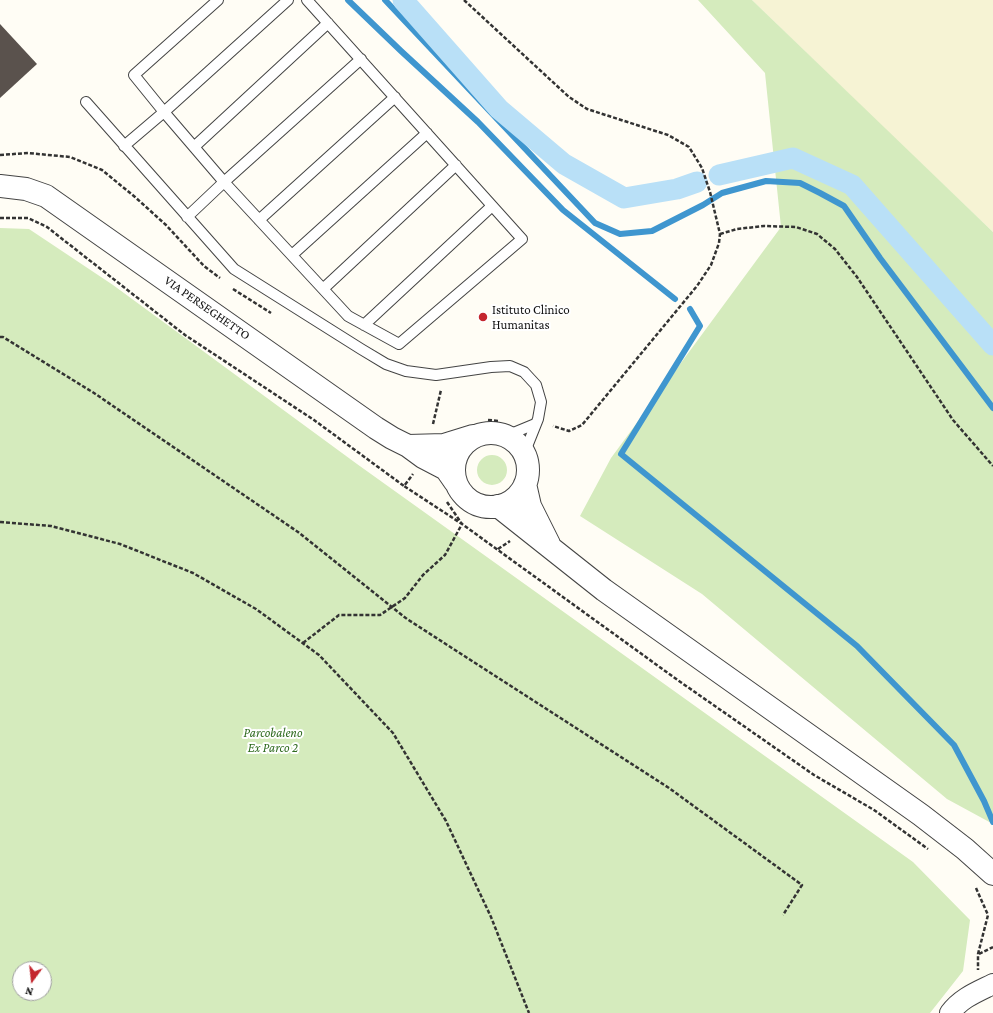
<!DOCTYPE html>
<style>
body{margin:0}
#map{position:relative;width:993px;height:1013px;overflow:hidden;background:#fffdf5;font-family:"Crimson Pro",serif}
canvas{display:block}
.north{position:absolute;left:12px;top:961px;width:40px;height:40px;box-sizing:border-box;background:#fff;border:1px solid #a0a0a0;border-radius:50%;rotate:195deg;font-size:11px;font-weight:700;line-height:16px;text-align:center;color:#111}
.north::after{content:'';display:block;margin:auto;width:14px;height:18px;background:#c4262e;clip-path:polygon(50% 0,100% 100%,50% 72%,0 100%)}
</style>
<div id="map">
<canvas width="993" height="1013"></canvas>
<div class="north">N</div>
</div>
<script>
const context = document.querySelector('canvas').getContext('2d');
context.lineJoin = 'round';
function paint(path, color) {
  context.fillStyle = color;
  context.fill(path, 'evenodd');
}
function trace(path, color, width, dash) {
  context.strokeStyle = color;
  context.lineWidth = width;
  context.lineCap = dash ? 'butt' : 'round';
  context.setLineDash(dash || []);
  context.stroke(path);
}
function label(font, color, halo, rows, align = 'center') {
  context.font = font + ' "Crimson Pro",serif';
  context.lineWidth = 4;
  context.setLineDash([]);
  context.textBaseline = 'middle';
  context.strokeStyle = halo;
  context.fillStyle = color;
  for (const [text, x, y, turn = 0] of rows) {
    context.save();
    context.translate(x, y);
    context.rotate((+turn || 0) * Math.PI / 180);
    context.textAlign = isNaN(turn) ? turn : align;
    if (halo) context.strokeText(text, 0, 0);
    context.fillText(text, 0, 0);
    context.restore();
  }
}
paint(new Path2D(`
 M752,0H993V232L889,133Z`), '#f6f3d4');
paint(new Path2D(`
 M698,0H752L993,232V824L947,799L702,594L580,516L611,458L781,227L765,73Z
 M0,228L29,229L113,285L357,464L913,862L970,920L963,971L930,1013H0ZM20,969H44V993H20Z
 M477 470a15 15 0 1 1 30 0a15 15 0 1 1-30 0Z`), '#d5ebbd');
trace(new Path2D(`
 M348,0L401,51L478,122L563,210L675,299
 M385,0L595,223L620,234L652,231L703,205L722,193L766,181L800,183L820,193L844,206L880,258L993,408
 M690,309L700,326L621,454L857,646L954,745L984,801L993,822`), '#3f96cf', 6);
trace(new Path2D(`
 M403,0L499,109L564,164L624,198L677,189L697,182
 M719,175L793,158L852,185L993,345`), '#b9e0f7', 21);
paint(new Path2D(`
 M0,24L37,64L0,98Z`), '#5a524d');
const service = new Path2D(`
 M288,0L164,112L224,182L361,59
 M86,102L234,269L361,349L386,364L406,371L436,375L491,367L510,366L524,372L536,385L541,402L538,419L524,454
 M124,146L164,112L134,75L218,0
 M194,147L328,23
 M187,217L224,182L348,316L399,344L522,239L307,0
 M259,220L395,97
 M292,255L427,133
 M323,289L456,165
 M364,325L492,206
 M506,436L535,424`);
const minor = new Path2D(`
 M950,1013C961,998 977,992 993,984`);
const tertiary = new Path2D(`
 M0,186L26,189L46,196L376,428L392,438L408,446L423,457L446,469L455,482
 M454 470a37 37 0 1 1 74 0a37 37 0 1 1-74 0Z
 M408,446L444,445L473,436
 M525,484L530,506L549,544
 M498,506L604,590L921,815L965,849L993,874`);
trace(service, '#444', 12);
trace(minor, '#444', 22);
trace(tertiary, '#444', 24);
trace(new Path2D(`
 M464,0L569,97L587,109L668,135L689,147L702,168L710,192L720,234L719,243L711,265L697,286L582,425L569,431L553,426
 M0,155L28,153L70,157L102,170L135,197L166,225L204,266L220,278
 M0,218H28L47,227L185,335L314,420L404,486L413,474
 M720,234L737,229L764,226L796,227L817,234L835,249L857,277L953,420L993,466
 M233,289L271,313
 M0,337H3L94,393L298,532L407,619L669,788L802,885L783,915
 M488,420L499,421
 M433,424L441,390
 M447,502L462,524L679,681L814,775L874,810L928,849
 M0,522L51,526L120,544L193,573L256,609L319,655L393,733L446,821L491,917L529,1013
 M498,549L510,541
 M303,643L339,615H380L405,598L423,575L445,555L462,524L404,486
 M976,888L988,915L978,954V970
 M979,954L993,947`), '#333', 2.5, [4, 2]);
trace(service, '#fff', 10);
trace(minor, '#fff', 20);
trace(tertiary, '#fff', 22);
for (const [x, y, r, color] of [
 [483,317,5,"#c4262e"]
]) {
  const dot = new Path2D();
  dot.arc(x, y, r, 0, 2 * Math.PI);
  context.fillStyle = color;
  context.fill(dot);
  trace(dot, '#fff', 1.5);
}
label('13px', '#111', '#fff', [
 ["VIA PERSEGHETTO",207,308,35]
]);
label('13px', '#111', '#fff', [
 ["Istituto Clinico",492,310],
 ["Humanitas",492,325]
], 'left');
label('italic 13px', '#2f6b1f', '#fff', [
 ["Parcobaleno",273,733],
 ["Ex Parco 2",273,748]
]);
</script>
